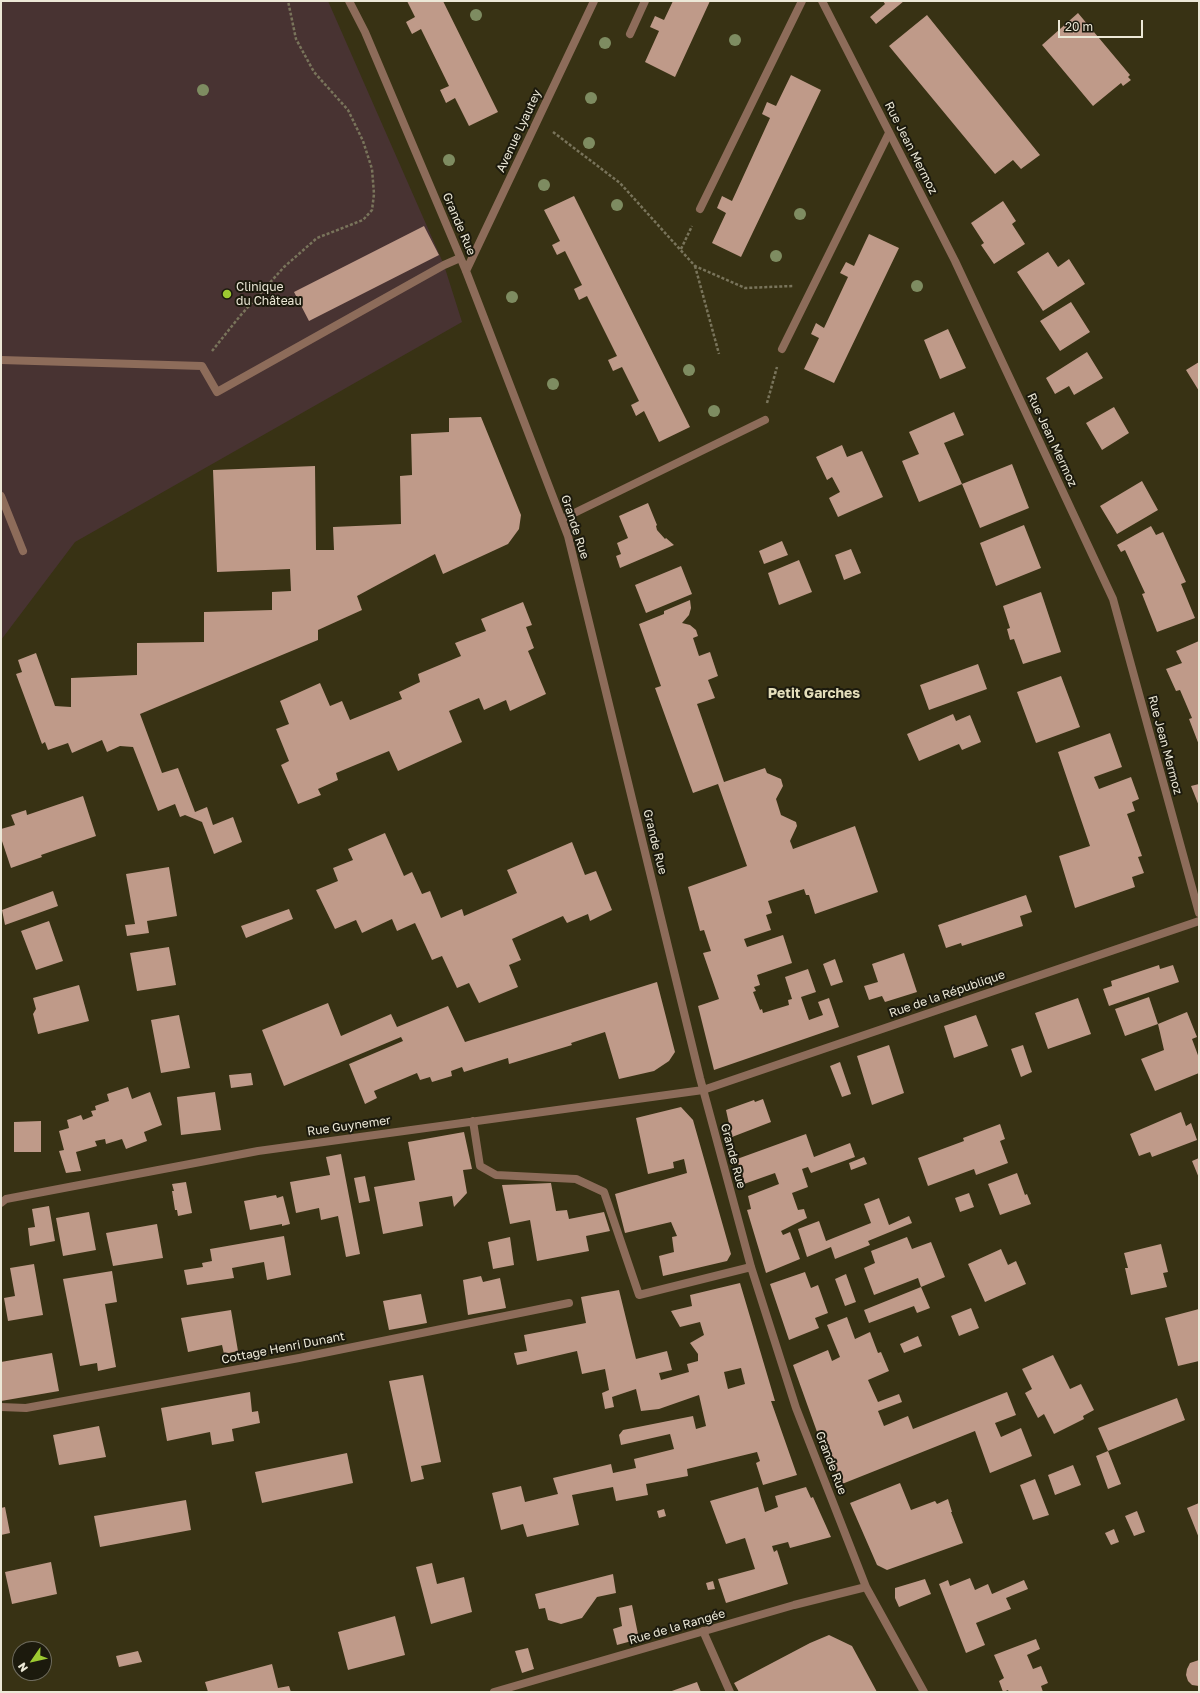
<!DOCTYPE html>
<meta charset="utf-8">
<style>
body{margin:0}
#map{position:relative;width:1200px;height:1693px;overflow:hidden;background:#383214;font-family:"Golos Text",sans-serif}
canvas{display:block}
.frame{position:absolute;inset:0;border:2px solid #ece8d7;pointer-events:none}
.north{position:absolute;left:12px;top:1641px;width:40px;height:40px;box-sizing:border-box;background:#1c1a0d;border:1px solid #6f6c5e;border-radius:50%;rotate:236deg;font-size:11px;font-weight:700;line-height:16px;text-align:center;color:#ece8d7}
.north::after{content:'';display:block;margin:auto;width:14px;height:18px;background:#9dca31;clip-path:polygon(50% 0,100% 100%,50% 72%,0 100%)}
.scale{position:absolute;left:1058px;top:20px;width:85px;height:18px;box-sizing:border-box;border:2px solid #ece8d7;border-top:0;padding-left:5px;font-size:12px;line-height:14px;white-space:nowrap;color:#ece8d7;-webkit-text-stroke:3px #1c1a0d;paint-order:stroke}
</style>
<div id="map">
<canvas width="1200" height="1693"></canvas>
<div class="frame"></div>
<div class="north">N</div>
<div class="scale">20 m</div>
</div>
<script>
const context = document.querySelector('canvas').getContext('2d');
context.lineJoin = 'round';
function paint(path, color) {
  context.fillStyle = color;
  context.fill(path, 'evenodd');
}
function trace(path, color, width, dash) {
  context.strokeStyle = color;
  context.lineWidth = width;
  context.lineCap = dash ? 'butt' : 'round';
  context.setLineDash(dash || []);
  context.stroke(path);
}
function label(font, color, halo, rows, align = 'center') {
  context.font = font + ' "Golos Text",sans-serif';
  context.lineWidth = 4;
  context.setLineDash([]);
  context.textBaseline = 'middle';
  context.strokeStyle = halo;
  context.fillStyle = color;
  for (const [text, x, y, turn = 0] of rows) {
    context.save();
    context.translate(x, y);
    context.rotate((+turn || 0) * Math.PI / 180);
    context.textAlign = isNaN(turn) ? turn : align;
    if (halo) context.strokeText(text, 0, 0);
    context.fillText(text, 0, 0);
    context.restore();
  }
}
paint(new Path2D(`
 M1,1H328L444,265L462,322L75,542L1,640Z`), '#483332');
paint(new Path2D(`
 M407,1H443L498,112L469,126L455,98L446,103L440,90L449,86L421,29L412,34L406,22L415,17Z
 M673,1H710L675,77L645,62L659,31L650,27L655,16L664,20Z
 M883,1H904L876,24L870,17L885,4Z
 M1078,13L1130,75L1128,77L1131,80L1123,86L1121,83L1093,106L1042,45Z
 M927,15L1040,155L1021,169L1013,160L995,174L889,46Z
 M791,75L821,90L741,257L712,243L726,213L717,208L722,196L732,201L770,118L762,114L767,102L776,106Z
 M574,196L690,427L659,442L644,411L636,416L631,405L639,401L622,367L613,371L608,360L617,356L587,296L579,300L574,289L582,285L565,251L557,255L552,245L560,241L544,210Z
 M1003,201L1016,221L1012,224L1025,244L994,264L981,245L984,243L971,223Z
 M424,226L439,255L309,321L294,292Z
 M869,234L899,248L834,383L804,369L819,338L811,334L816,323L824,328L848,277L840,273L846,262L854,266Z
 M1048,252L1058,267L1069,259L1085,284L1043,311L1017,272Z
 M1071,302L1090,332L1060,351L1040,321Z
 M948,329L966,368L940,379L924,340Z
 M1087,352L1103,378L1074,395L1069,386L1055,394L1046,378Z
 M1199,362V391L1186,370Z
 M1114,407L1129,433L1102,450L1086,423Z
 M954,412L964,435L944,443L962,484L919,502L902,461L919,454L909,432Z
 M481,417L521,515L519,529L508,544L443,574L435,554L357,596L362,610L318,630V640L140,714L162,773L178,768L195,812L207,807L213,825L233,817L242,842L214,854L202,822L185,815L180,817L175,804L158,811L133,747L120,746L107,752L102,740L72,753L68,743L48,750L45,742L42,744L16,674L22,672L18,660L36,653L55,706L71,707V678L137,675V643L204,642V612L272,610V592L291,591L290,569L217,572L213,470L315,466L316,550H334L333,527L401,524L400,476L412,475L411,434L449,432V418Z
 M842,445L847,457L862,451L883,497L838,517L829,498L840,492L832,477L827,480L816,457Z
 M1012,464L1029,508L980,528L962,484Z
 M1142,481L1158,510L1117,534L1100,506Z
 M648,503L657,525L656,526L657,530L665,539L666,538L674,545L620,568L616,556L621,554L617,543L628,538L619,516Z
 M1024,525L1041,568L996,586L980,543Z
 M1151,526L1156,535L1163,532L1186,582L1181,584L1195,618L1157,632L1142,594L1145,593L1125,550L1121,552L1117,545Z
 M782,541L788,555L764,564L759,551Z
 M851,549L861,573L844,580L835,555Z
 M799,560L812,592L779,605L768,573Z
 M681,566L692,594L646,613L635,585Z
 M1041,592L1061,652L1023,664L1014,639L1010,640L1007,629L1010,628L1003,606Z
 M690,600L691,608L689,615L682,623L690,625L696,630L698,636L693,638L699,656L710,652L718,676L708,680L715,698L697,704L724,782L765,768L767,773L781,779L783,786L776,799L781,815L796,822L797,826L790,841L793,849L855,826L878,892L815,914L809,895H806L804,889L768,901L772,913L766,915L771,930L744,939L747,947L783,935L792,963L757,975L760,985L754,987L756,991L753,992L760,1010L762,1009L763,1013L789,1005L788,1000L792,999L785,977L808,969L816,992L801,997L809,1020L823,1015L818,1002L829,998L839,1027L714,1070L698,1006L719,999L703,953L711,951L704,930L700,931L688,887L747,866L718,784L693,793L655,688L661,686L639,624L664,614V611Z
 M523,602L532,625L526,627L534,648L528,651L546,694L510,711L506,700L484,710L479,698L449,711L462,742L398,771L389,751L336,773L338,780L318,789L321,795L298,804L281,765L289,761L276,729L289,724L280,701L320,683L330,706L342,701L350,720L402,699L399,692L420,682L418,674L461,656L455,643L486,631L481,619Z
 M1199,641V745L1189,719L1192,718L1180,690L1176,691L1166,669L1182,663L1176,651Z
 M978,664L987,689L929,710L920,685Z
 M1061,676L1080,727L1036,743L1017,692Z
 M953,714L956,721L970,715L981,742L962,750L959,744L919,761L907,734Z
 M1110,733L1122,767L1094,777L1099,789L1131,777L1139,799L1132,802L1135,811L1127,814L1142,856L1138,857L1144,873L1132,877L1135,887L1075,908L1059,856L1090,846L1058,752Z
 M1199,784V806L1191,786Z
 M83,796L96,836L41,855L42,857L11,868L1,838V829L15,825L11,815L26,810L27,815Z
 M385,833L404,876L412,872L422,894L430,891L441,918L462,909L464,916L517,893L507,870L572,842L585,875L596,871L612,910L590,921L588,914L567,923L563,916L512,939L521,960L509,965L518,987L479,1003L469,983L457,988L442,956L432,960L415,923L397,931L392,919L362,933L356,920L335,929L316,890L338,881L333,868L353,860L348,849Z
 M169,867L177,916L147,921L149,933L127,936L125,925L135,924L126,874Z
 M53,891L58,906L5,925L2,910Z
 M1026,895L1032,912L1020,916L1023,926L962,946L961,943L946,948L938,925Z
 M289,909L293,919L246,938L241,926Z
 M49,921L63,961L36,970L21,931Z
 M169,947L176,985L137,991L130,953Z
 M904,953L917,992L885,1002L882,996L869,1000L864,986L878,982L872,964Z
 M835,959L843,982L831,986L823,964Z
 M1159,965L1160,969L1173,965L1179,982L1109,1006L1103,989L1112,986L1111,981Z
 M657,982L675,1052L669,1061L654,1071L619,1079L605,1032L571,1043L572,1045L509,1064L508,1058L464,1072L462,1067L451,1071L452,1076L432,1082L430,1077L420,1080L417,1073L374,1091L377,1098L365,1104L349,1064L403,1041L401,1037L284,1086L262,1030L328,1003L341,1036L391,1014L397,1027L448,1006L465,1042Z
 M79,985L89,1021L38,1034L33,1014L36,1009L33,998Z
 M1149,997L1158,1024L1187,1012L1197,1037L1192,1039L1199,1058V1073L1155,1091L1141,1059L1164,1050L1158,1024L1125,1036L1115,1009Z
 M1078,998L1091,1034L1048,1049L1035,1013Z
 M179,1015L190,1068L161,1073L151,1020Z
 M976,1015L988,1046L954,1058L944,1026Z
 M889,1045L904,1093L872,1105L857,1056Z
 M1023,1045L1032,1072L1021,1077L1011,1049Z
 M840,1062L851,1094L842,1097L830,1066Z
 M251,1073L253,1085L231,1088L229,1075Z
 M128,1087L132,1099L150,1092L162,1125L144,1132L147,1141L126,1149L122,1139L106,1144L105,1139L95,1141L97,1146L76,1152L81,1171L66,1173L59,1151L64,1150L59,1131L69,1128L67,1120L81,1115L83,1120L93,1116L91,1111L96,1110L95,1106L109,1101L107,1094Z
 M215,1092L221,1130L181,1135L177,1097Z
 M763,1099L771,1122L732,1137L726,1110L754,1100L755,1102Z
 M681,1107L693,1120L731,1254L727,1261L663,1276L659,1256L674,1252L672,1237L677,1236L671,1222L625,1233L615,1194L687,1173L684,1159L673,1162L674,1168L648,1174L636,1118Z
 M1181,1112L1186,1126L1191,1123L1197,1140L1152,1157L1150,1152L1139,1156L1130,1134Z
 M41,1121V1152H14V1122Z
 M1000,1124L1005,1139L1000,1141L1008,1163L976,1175L974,1169L928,1186L918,1158L964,1141L963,1138Z
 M464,1132L472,1169L463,1170L467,1193L454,1207L452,1196L419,1202L423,1226L383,1234L374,1187L415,1180L408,1142Z
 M806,1134L814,1157L850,1143L855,1157L811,1173L808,1167L802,1169L808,1187L792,1193L798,1210L804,1209L807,1218L781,1231L783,1235L790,1232L800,1259L766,1273L747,1210L751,1209L748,1196L779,1184L775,1173L744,1184L737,1159Z
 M341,1154L360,1254L346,1257L338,1216L321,1220L319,1208L296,1213L290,1182L330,1175L326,1157Z
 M864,1157L867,1164L851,1170L849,1163Z
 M1199,1158V1178L1192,1161Z
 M1017,1173L1025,1195L1027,1194L1031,1204L1000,1215L988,1184Z
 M365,1176L370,1201L359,1203L354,1178Z
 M186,1182L192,1213L178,1216L177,1210H175L172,1191H174L172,1184Z
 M551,1183L556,1211L567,1210L569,1219L604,1212L610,1231L586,1236L589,1251L537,1261L530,1220L510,1224L502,1185Z
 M969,1193L974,1207L960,1212L955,1198Z
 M276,1195L277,1198L283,1196L290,1224L282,1226V1224L250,1230L244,1201Z
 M879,1198L889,1225L909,1216L912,1223L868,1241L870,1245L835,1259L831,1247L807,1257L798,1229L819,1221L826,1241L871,1223L864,1204Z
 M49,1206L55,1241L30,1246L28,1228L35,1227L32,1209Z
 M89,1212L96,1250L63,1256L56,1218Z
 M157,1224L163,1258L113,1266L106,1233Z
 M284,1236L291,1275L267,1280L264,1262L232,1268L234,1278L187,1285L184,1270L203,1267L202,1263L212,1261L210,1249Z
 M510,1237L514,1265L493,1269L488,1242Z
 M907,1237L912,1249L931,1242L945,1277L921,1287L918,1278L874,1295L864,1268L875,1263L871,1251Z
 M1161,1244L1168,1272L1163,1273L1167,1287L1131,1295L1125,1268H1128L1124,1253Z
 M1001,1249L1008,1265L1016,1261L1026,1284L985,1302L968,1264Z
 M34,1264L43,1315L8,1321L4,1298L15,1296L10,1268Z
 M112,1271L117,1302L105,1304L116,1367L98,1371L97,1363L80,1366L63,1279Z
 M805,1272L811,1288L818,1285L828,1313L815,1318L819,1328L789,1340L770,1284Z
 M846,1274L856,1302L845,1306L835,1279Z
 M481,1276L483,1282L500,1278L506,1308L468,1315L463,1280Z
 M740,1283L775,1401H771L797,1475L763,1485L756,1463L760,1461L757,1452L687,1469L688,1476L646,1484L648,1495L616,1501L613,1487L572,1495L579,1525L527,1537L523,1524L501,1530L492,1493L521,1486L525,1502L558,1494L553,1478L611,1464L613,1473L636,1468L634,1459L674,1449L670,1434L621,1445L619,1435L623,1430L693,1416L696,1429L706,1426L699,1395L659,1409L641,1411L636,1389L612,1397L614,1407L605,1409L602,1393L609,1390L605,1369L582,1374L577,1351L517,1365L514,1353L527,1351L524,1335L586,1323L581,1297L619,1290L636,1359L667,1351L672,1370L659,1373L661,1380L689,1372L687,1364L698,1361V1354L690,1343L704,1335L700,1322L680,1327L671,1311L692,1306L690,1295ZM741,1368L745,1384L728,1389L724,1372Z
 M921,1287L930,1308L917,1313L914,1306L869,1323L864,1310Z
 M421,1294L427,1323L389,1330L383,1301Z
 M971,1308L979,1328L959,1336L951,1316Z
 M1199,1309V1361L1178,1366L1165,1318Z
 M231,1310L238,1351L224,1354L222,1345L188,1352L181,1318Z
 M847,1317L855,1339L870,1332L878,1353L881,1352L889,1371L868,1380L878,1402L899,1394L902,1402L878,1411L884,1426L908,1416L913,1429L1007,1392L1016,1415L995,1423L1001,1437L1021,1428L1032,1456L990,1473L975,1431L842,1484L832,1461L830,1462L821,1443L793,1365L828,1350L832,1361L840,1357L827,1325Z
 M918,1336L922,1346L904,1353L900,1344Z
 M52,1353L59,1391L1,1401V1362Z
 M1053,1355L1070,1389L1081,1384L1094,1410L1083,1416L1084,1419L1054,1434L1044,1414L1038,1418L1025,1393L1032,1389L1022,1369Z
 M423,1375L441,1462L421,1466L424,1479L411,1482L389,1381Z
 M250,1392L252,1412L258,1411L260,1423L232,1429L234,1441L212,1445L210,1432L167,1441L161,1408Z
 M1177,1398L1185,1420L1108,1451L1121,1484L1108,1489L1096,1456L1108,1451L1098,1428Z
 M99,1426L106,1457L59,1465L53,1435Z
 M347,1453L353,1483L262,1503L255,1472Z
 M1073,1465L1081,1485L1055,1495L1048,1475Z
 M1035,1479L1049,1515L1033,1520L1020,1485Z
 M900,1483L911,1510L935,1501L937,1504L948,1499L952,1512H951L963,1543L887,1570L877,1565L850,1503Z
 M758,1487L765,1512L778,1507L775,1496L806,1487L811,1498L813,1497L831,1537L790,1548L788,1542L772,1546L774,1552L777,1550L788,1584L726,1603L718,1579L755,1569L745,1538L726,1544L710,1501Z
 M186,1500L191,1530L100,1547L94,1516Z
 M1199,1503V1538L1187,1508Z
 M5,1507L10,1533L1,1535V1508Z
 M664,1509L666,1516L659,1518L657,1511Z
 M1137,1511L1145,1532L1134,1536L1125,1516Z
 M1114,1529L1119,1542L1111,1545L1105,1533Z
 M51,1562L57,1594L12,1604L5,1572Z
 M432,1563L437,1584L464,1577L472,1612L431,1624L416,1567Z
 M613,1574L616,1593L597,1597L582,1618L561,1624L548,1620L545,1608L539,1609L535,1594Z
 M970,1578L975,1590L988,1584L992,1594L1024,1580L1028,1589L1006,1598L1011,1609L976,1623L985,1645L966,1653L939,1584L948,1580L950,1586Z
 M925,1579L931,1594L899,1607L895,1598V1588Z
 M713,1581L715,1589L708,1590L706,1583Z
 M632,1605L639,1639L617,1645L613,1629L622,1626L619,1608Z
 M395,1616L405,1655L348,1670L338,1632Z
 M829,1635L852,1646L877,1692H739L734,1683L810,1643Z
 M1036,1639L1040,1649L1027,1655L1033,1669L1041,1666L1048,1683L1041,1686L1043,1692H1009L1008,1690L1003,1692L999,1681L1004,1678L994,1655Z
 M528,1648L534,1669L522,1673L515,1651Z
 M138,1651L142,1662L119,1667L116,1656Z
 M1199,1660V1686L1192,1685L1188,1681L1186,1675L1187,1669L1190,1663Z
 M272,1664L278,1688L289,1686L291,1692H208L205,1682Z
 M697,1682L701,1692H669Z`), '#bf9a89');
trace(new Path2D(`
 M553,132L620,183L695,266L745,288L793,286
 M681,249L692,226
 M695,266L719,354
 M212,351L240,316L284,267L317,238L363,220L372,210L374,194L372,169L363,141L348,110L314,72L296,39L288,1
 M767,403L777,367`), '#79745b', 2.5, [3, 2]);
trace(new Path2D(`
 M630,34L645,1
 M700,209L802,1
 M782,349L889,133
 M1,360L202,366L217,392L444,265L460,258
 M1,496L23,551
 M562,519L765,420
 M703,1631L730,1692`), '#8d6c5a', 8);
trace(new Path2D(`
 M349,1L365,32L466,271L568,536L700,1078L751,1267L796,1408L866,1587L924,1692
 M822,1L955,261L1113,599L1199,913
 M466,271L594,1
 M473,1121L480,1166L496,1175L576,1179L604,1192L639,1295L751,1267
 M1,1203L6,1199L258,1151L703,1090L1199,921
 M1,1407L26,1408L299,1358L569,1303
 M494,1692L794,1605L866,1587`), '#8d6c5a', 8);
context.fillStyle = '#7e8c61';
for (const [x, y] of [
 [476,15],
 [735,40],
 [605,43],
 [203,90],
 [591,98],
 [589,143],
 [449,160],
 [544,185],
 [617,205],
 [800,214],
 [776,256],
 [917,286],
 [512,297],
 [689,370],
 [553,384],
 [714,411]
]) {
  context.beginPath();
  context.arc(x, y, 6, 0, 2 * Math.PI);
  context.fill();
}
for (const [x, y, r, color] of [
 [227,294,5,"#9dca31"]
]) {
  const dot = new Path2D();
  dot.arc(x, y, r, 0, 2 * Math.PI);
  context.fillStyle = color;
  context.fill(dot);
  trace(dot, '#1c1a0d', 1.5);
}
label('12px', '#ece8d7', '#1c1a0d', [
 ["Avenue Lyautey",519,131,-65],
 ["Rue Jean Mermoz",911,148,63],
 ["Grande Rue",459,224,67],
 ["Rue Jean Mermoz",1052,440,65],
 ["Grande Rue",575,527,72],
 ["Rue Jean Mermoz",1165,745,75],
 ["Grande Rue",655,842,76],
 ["Rue de la République",947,994,-19],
 ["Rue Guynemer",349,1126,-8],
 ["Grande Rue",733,1156,75],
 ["Cottage Henri Dunant",283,1348,-11],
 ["Grande Rue",831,1463,69],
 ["Rue de la Rangée",677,1627,-16]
]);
label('12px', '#ece8d7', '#1c1a0d', [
 ["Clinique",236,287],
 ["du Château",236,301]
], 'left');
label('bold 14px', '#e4debb', '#1c1a0d', [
 ["Petit Garches",814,694]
]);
</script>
